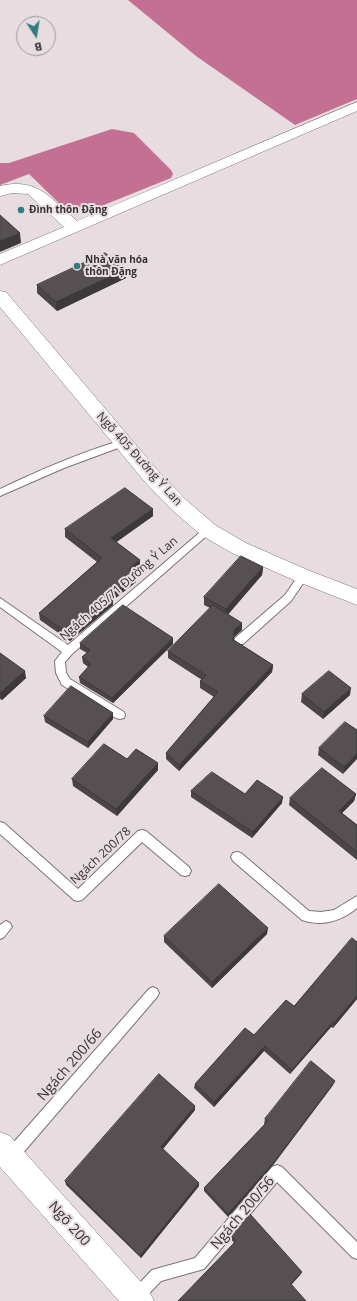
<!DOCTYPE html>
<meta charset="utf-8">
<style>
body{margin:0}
#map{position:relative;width:357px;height:1301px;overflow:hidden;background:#e7dde1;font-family:"Open Sans",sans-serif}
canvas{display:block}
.north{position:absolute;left:16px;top:16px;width:40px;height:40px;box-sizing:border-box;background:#e7dde1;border:1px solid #a0989b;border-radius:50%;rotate:168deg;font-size:11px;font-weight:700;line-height:16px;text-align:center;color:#353132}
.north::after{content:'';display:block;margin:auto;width:14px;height:18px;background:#327a82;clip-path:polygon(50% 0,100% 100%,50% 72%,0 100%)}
</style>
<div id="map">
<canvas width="357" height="1301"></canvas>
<div class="north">B</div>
</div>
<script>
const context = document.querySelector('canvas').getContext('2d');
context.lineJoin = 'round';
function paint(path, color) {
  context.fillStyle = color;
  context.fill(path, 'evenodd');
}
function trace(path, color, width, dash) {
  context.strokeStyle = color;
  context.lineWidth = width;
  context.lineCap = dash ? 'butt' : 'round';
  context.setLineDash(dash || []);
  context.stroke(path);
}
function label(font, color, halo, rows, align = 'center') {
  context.font = font + ' "Open Sans",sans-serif';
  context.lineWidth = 4;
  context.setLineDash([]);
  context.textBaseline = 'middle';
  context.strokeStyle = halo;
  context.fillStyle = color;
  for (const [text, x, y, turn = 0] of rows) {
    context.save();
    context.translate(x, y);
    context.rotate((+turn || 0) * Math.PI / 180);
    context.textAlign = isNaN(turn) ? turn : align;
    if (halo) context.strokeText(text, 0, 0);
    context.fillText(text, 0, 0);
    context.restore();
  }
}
paint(new Path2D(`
 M128,0H357V99L295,125L196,56Z
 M112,129L134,133L171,170L173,174L171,178L89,211L63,207L29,174L0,185V163H9Z`), '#c47092');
const service = new Path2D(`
 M123,440L126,441L127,443L126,445L64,468L0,496V489C40,470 81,452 123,440Z
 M208,527L211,528L213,530L211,532L72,654L65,662L66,673L70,679L124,712L125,715L124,718L120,719L116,718L62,685L56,673L55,661L62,652L0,607V598L68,645L205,528Z
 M303,572L306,573L308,576L291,601L243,644H235L234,641L235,638L285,595L300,573Z
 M0,822L4,823L78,889L138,831L142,830L146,831L189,867L191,871L189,875L185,876L181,875L142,842L82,900L78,901L74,900L0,834Z
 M237,852L241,853L309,911L321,912L334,910L357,896V908C342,921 321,927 302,920L233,861L231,857L233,853Z
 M6,921L10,923L12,927L4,937L0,939V925Z
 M153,987L157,989L159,993L157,997L16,1161L11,1163L6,1161L4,1156L6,1151L149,989Z
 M277,1165L282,1167L357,1242V1259L352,1257L277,1182L204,1269L161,1281L142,1301H132L130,1296L132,1291L152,1270L195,1258L272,1167Z`);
const minor = new Path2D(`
 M357,102V111L0,265V254L64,227L28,194L12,193L0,196V186C38,177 51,199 77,221Z
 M0,291L6,292L159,472L185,499L215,525L246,543L310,571L357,589V605L296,581L232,553L201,535L171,509L145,482L0,307Z
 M0,1132L10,1136L149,1291L154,1301H119L0,1167Z`);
trace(service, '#7b7376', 2);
trace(minor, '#7b7376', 1);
paint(service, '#fff');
paint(minor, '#fff');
paint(new Path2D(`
 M126,278L57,311L37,293V285Z
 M153,509V516L116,542L140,560V568L134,573L136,582L113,600V605L70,641L40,620L39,613L97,562L65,537V529Z
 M263,567L262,575L228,614L242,630L234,637V640L273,665L272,672L179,771L166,759V753L214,697L200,688V681L202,680L168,658V651L210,608L204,605V597Z
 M80,643L173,644L113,703L80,683L79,677L88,667L83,663L82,657L87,653L80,649Z
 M0,653L26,678L2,700L0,699Z
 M302,694L350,695L323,719L301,702Z
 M44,716L113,719L88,748L45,722Z
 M357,730L343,774L318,755L319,748Z
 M127,759L158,770L117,816L73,786L72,779Z
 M191,791L245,794L282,803L252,838L191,797Z
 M356,794L354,801L342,813L357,825V860L289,805L290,798Z
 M267,934L212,988L164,942V936Z
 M357,999L333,1028L331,1027L290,1074L264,1051L214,1107L194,1088L195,1084L254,1035L294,1006Z
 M333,1085L273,1165L228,1217L204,1191V1188L265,1124H264L265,1119Z
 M195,1110L163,1149L199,1186L141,1258L66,1185L65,1181Z
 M232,1236L302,1272L300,1275L292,1284L234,1243L231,1239Z`), '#4b4547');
paint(new Path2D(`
 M20,233L21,243L0,252V241Z
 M126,269V278L57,311L56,302Z
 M153,509V516L111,546V538Z
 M140,560V568L129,576V569Z
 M263,567L262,575L226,617V609Z
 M136,575V582L113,600V605L70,641L69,634L109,595Z
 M242,623V630L234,637L233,644L232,639L234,630Z
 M173,638V644L113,703L112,698Z
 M273,665L272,672L179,771V765Z
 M25,671L26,678L2,700L0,693Z
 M351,688L350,695L323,719L324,712Z
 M113,713V719L88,748V742Z
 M357,753V759L343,774L344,767Z
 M158,763V770L117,816L116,809Z
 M356,794L354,801L338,817L339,811Z
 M283,797L282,803L252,838L253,832Z
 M268,928L267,934L212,988V982Z
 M357,996V999L333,1028L334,1023Z
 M333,1022L331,1027L290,1074L292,1070Z
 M265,1046L264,1051L214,1107V1102Z
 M335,1081L333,1085L273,1165L228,1217V1214Z
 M195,1106V1110L161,1151V1147Z
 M199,1183V1186L141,1258L140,1256Z
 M302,1272L300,1275L290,1286L291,1284Z`), '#3d3839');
const building = new Path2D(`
 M0,215L20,233L0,241Z
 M105,253L126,269L56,302L37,285Z
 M125,488L153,509L111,538L140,560L129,569L136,575L109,595L113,597L69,634L39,613L102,558L65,529Z
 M241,556L263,567L226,609L204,597Z
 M123,605L173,638L112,698L79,677L91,664L82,657L90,650L80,643Z
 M213,605L242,623L234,630V637L232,639L273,665L179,765L166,753L218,692L200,681L206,675L168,651Z
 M0,653L25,671L0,693Z
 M329,671L351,688L324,712L302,694Z
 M71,686L113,713L88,742L44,716Z
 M345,722L357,730V753L344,767L319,748Z
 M104,744L127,759L136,749L158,763L116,809L72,779Z
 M322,768L356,794L339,811L357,825V852L290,798Z
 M212,772L245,794L257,780L283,797L253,832L191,791Z
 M219,884L268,928L212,982L164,936Z
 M352,938L357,942V996L334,1023L333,1022L292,1070L265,1046L214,1102L195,1084L245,1028L254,1035L286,1000L294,1006Z
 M311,1061L335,1081L275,1161L228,1214L204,1188L268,1121L265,1119Z
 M159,1074L195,1106L161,1147L199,1183L140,1256L65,1181Z
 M250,1214L302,1272L291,1284L306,1301H178L236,1241L232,1236Z`);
paint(building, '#575052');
trace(building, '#3d3839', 1);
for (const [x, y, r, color] of [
 [21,210,4,"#327a82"],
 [77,266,4,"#327a82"]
]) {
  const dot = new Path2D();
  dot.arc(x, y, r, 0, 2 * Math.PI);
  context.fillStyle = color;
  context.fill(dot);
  trace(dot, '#e7dde1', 1.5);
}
label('bold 10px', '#353132', '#e7dde1', [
 ["Đình thôn Đặng",29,210],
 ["Nhà văn hóa",85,260],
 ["thôn Đặng",85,272]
], 'left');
label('12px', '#353132', '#e7dde1', [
 ["Ngõ 405 Đường Ỷ Lan",139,459,48],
 ["Ngách 405/71 Đường Ỷ Lan",119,589,-41],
 ["Ngách 200/78",101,856,-43]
]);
label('14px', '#353132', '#e7dde1', [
 ["Ngách 200/66",70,1065,-49],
 ["Ngách 200/56",243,1213,-50],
 ["Ngõ 200",69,1224,48]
]);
</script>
